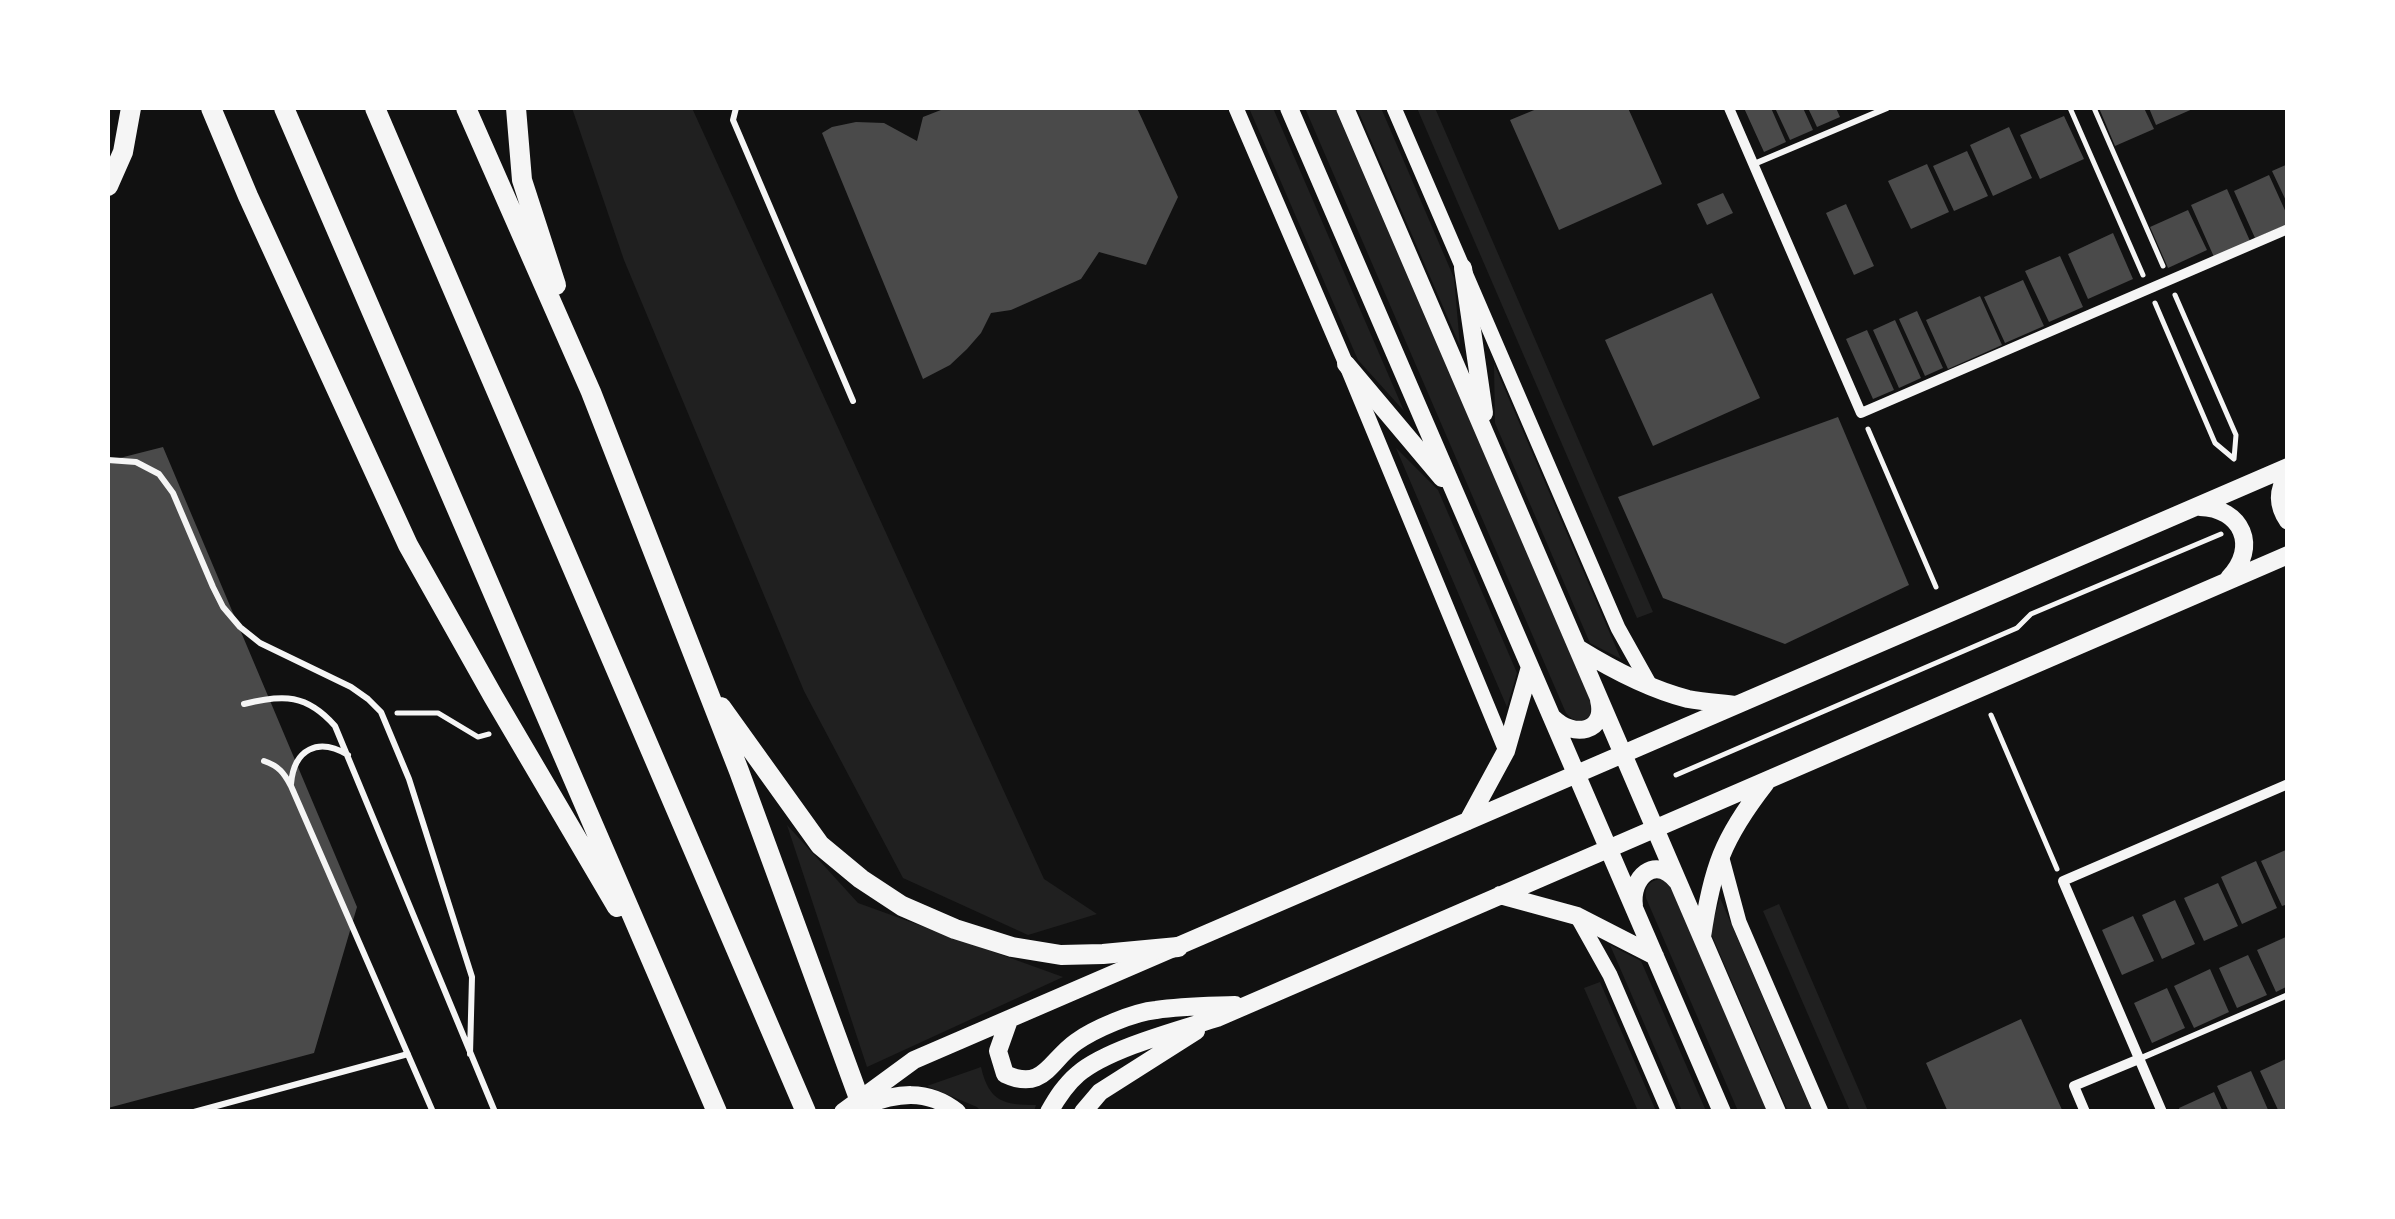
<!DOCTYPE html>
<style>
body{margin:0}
#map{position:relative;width:2395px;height:1219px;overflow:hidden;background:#111;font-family:"Asap Condensed",sans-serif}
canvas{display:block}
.frame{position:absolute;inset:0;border:110px solid #fff;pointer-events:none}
</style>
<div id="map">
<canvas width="2395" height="1219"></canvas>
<div class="frame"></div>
</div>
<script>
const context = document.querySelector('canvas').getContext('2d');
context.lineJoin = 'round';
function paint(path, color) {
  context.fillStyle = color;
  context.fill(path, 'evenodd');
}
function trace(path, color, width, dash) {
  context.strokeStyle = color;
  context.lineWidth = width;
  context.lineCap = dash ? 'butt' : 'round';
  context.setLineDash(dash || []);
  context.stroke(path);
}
paint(new Path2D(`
 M572,108H692L1044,879L1097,914L1028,935L903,878L804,691L624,260Z
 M1249,108H1273L1404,411L1358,360Z
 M1305,108H1335L1591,702L1590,716C1581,723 1573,722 1566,713Z
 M1357,108H1381L1454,278L1460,346Z
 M1417,108H1435L1653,612L1637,618Z
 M1494,364L1621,659L1590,643L1495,423Z
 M1396,448L1438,490L1517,673L1507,707Z
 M787,825L858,903L1063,977L867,1067Z
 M1660,879L1667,882L1671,887L1768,1111H1738L1646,898C1644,887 1649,881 1660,879Z
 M1720,898L1812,1111H1789L1787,1109L1710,931Z
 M1779,904L1868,1111H1850L1763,911Z
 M1610,945L1641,961L1706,1111H1682Z
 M1600,982L1656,1111H1638L1584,988Z
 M981,1067C989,1102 1004,1105 1036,1105L1034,1111H981L977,1107L927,1086Z`), '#202020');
paint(new Path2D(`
 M946,108H1137L1178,197L1146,265L1099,252L1081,279L1011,310L991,313L981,333L967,349L950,365L923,379L822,133L832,127L856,122L884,123L917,141L923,117Z
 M1539,108H1628L1662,184L1559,230L1510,120Z
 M1744,108H1771L1786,142L1764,152Z
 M1775,108H1803L1813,130L1790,140Z
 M1808,108H1836L1840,117L1817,127Z
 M2099,108H2144L2154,129L2115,146Z
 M2149,108H2195L2156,125Z
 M2064,116L2084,159L2040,179L2020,135Z
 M2009,127L2032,178L1993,196L1970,145Z
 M1967,151L1988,196L1954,211L1933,166Z
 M1927,164L1949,212L1911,229L1888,181Z
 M2288,164V205L2272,171Z
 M2269,175L2288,217V224L2255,238L2234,191Z
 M2227,189L2250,241L2214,257L2191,205Z
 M1723,193L1733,213L1707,225L1697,204Z
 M1846,204L1874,266L1854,275L1826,213Z
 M2188,210L2207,250L2168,268L2150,227Z
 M2113,233L2133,279L2088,299L2068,254Z
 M2060,256L2083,307L2049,322L2025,271Z
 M2023,280L2044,326L2005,343L1984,297Z
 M1712,293L1760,398L1653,446L1605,340Z
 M1980,296L2002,345L1948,369L1926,320Z
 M1917,311L1943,368L1925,376L1899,319Z
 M1895,320L1921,378L1899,388L1873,330Z
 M1867,330L1894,390L1873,399L1846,339Z
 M1838,417L1909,585L1785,644L1663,598L1618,497Z
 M163,447L357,907L314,1053L108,1108V461Z
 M2288,849V904L2282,906L2261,861Z
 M2256,861L2277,908L2242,924L2221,877Z
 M2218,883L2238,926L2204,941L2184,898Z
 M2175,900L2195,944L2162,959L2142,915Z
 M2133,916L2154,961L2122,975L2102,930Z
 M2288,936V986L2276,992L2257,950Z
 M2248,955L2267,995L2237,1008L2219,968Z
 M2210,969L2229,1012L2194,1028L2174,986Z
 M2167,988L2185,1028L2152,1043L2134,1003Z
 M2021,1019L2063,1112H1948L1926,1063Z
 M2288,1058V1108L2279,1112L2260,1071Z
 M2251,1071L2269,1112H2229L2217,1086Z
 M2214,1092L2223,1112H2180L2179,1108Z`), '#4a4a4a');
trace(new Path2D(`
 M2070,108L2143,275
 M2094,108L2163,266
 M2155,303L2215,443L2234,459L2236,435L2175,295
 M1868,429L1936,587
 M397,713H438L478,737L489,734
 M1991,715L2057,869
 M1676,775L2017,628L2031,614L2221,534`), '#f5f5f5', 5);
trace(new Path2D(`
 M736,108L733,120L853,401
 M1754,164L1887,108
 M108,460L136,462L159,474L173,493L213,587L223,607L240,627L260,643L351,687L368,699L381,712L409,779L472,977L470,1054
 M244,704C283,694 307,694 335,726L495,1112
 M264,761C279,766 284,773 291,786L433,1112
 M291,784C294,749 318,737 348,755
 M2139,1059L2288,995
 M194,1112L408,1054`), '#f5f5f5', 6);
trace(new Path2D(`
 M1729,108L1861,413L2288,229
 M2085,1112L2074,1086L2139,1059
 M2162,1112L2063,881L2288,784`), '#f5f5f5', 10);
trace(new Path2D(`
 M1236,108L1346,364L1506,751
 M1394,108L1618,628L1651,687
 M1721,855L1739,922L1821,1112
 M1577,916L1610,975L1669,1112`), '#f5f5f5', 15);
trace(new Path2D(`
 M1289,108L1722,1112
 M1345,108L1777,1112
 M1463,268L1484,413
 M1346,364L1442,478
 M2288,474C2278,489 2277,505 2288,521
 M2200,507C2242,508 2259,547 2229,578
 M1579,649C1613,670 1649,689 1688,699C1704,702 1720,703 1736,705
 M1553,718C1573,738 1607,733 1599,700
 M1468,821L1506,751L1530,667
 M1500,895L1577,916L1655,956
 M1634,906C1630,878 1655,854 1677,881
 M1702,937C1712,868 1723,838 1765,784
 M1009,1020L998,1051L1005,1074C1044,1092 1049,1061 1076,1042C1094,1029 1134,1012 1156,1010C1182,1006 1209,1006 1235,1005
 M863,1106C896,1093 927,1088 957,1112
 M843,1112L914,1060L2288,467
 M1049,1112C1057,1098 1065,1085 1078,1074C1107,1049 1179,1030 1217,1018L2288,555
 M1083,1112L1100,1092L1196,1031`), '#f5f5f5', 18);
trace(new Path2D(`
 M211,108L248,196L408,545L493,696L617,907
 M284,108L717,1112
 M375,108L806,1112
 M466,108L591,392L739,771L864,1112
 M516,108L522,180L556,285
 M108,186L123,152L131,108
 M721,707L820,845L861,879L902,906L955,929L1012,947L1061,955L1103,954L1178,947`), '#f5f5f5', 20);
</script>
